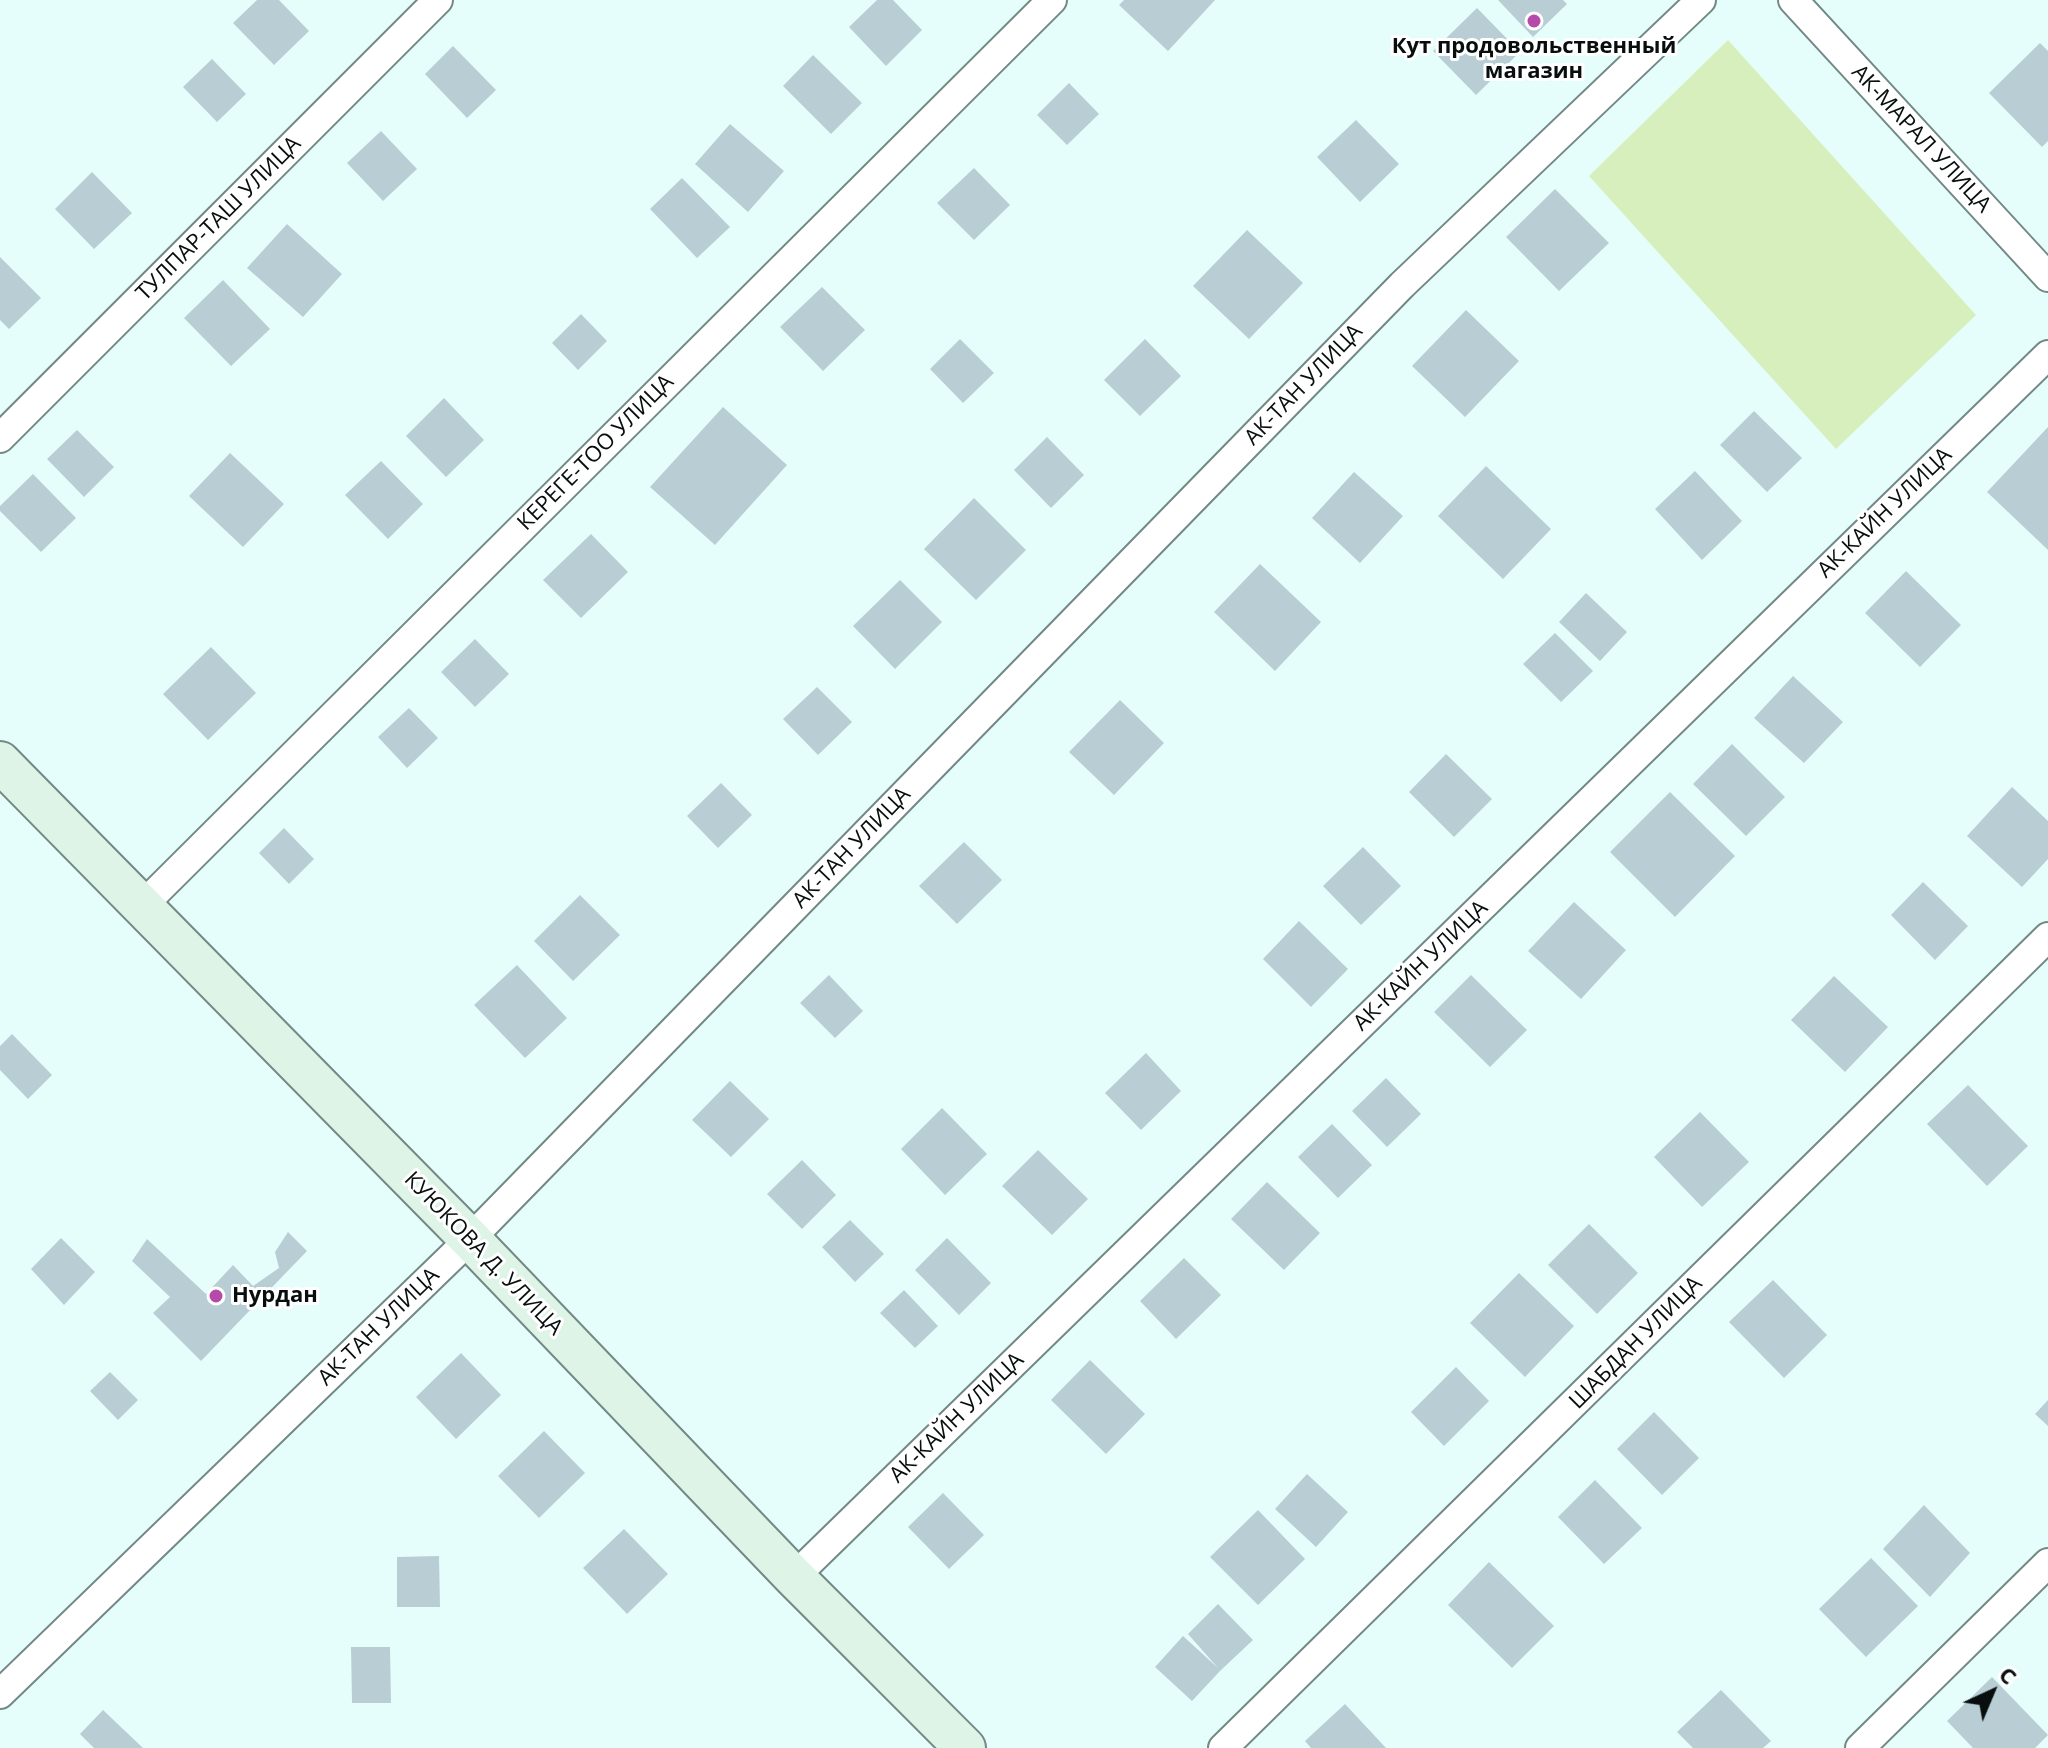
<!DOCTYPE html>
<meta charset="utf-8">
<style>
body{margin:0}
#map{position:relative;width:2048px;height:1748px;overflow:hidden;background:#e6fefb;font-family:"Open Sans",sans-serif}
canvas{display:block}
.north{position:absolute;left:1952px;top:1652px;width:80px;height:80px;-webkit-text-stroke:6px #fff;paint-order:stroke;rotate:44deg;font-size:22px;font-weight:700;line-height:32px;text-align:center;color:#070e0d}
.north::after{content:'';display:block;margin:auto;width:28px;height:36px;background:#070e0d;clip-path:polygon(50% 0,100% 100%,50% 72%,0 100%)}
</style>
<div id="map">
<canvas width="2048" height="1748"></canvas>
<div class="north">С</div>
</div>
<script>
const context = document.querySelector('canvas').getContext('2d');
context.lineJoin = 'round';
function paint(path, color) {
  context.fillStyle = color;
  context.fill(path, 'evenodd');
}
function trace(path, color, width, dash) {
  context.strokeStyle = color;
  context.lineWidth = width;
  context.lineCap = dash ? 'butt' : 'round';
  context.setLineDash(dash || []);
  context.stroke(path);
}
function label(font, color, halo, rows, align = 'center') {
  context.font = font + ' "Open Sans",sans-serif';
  context.lineWidth = 6;
  context.setLineDash([]);
  context.textBaseline = 'middle';
  context.strokeStyle = halo;
  context.fillStyle = color;
  for (const [text, x, y, turn = 0] of rows) {
    context.save();
    context.translate(x, y);
    context.rotate((+turn || 0) * Math.PI / 180);
    context.textAlign = isNaN(turn) ? turn : align;
    if (halo) context.strokeText(text, 0, 0);
    context.fillText(text, 0, 0);
    context.restore();
  }
}
paint(new Path2D(`
 M1728,40L1976,315L1836,449L1589,176Z`), '#d7efbd');
paint(new Path2D(`
 M257,0H279L309,31L274,65L233,23Z
 M877,0H893L922,30L886,66L849,27Z
 M1124,0H1215L1168,51L1119,5Z
 M1498,0H1563L1567,4L1533,37Z
 M1477,8L1520,52L1476,95L1433,51Z
 M2040,43L2048,51V141L2042,147L1989,93Z
 M453,46L496,90L467,118L425,74Z
 M813,55L862,103L831,134L783,86Z
 M212,59L246,94L217,122L183,87Z
 M1069,83L1099,114L1067,145L1037,115Z
 M1356,120L1399,164L1360,202L1317,157Z
 M730,124L784,171L748,212L695,164Z
 M381,131L417,169L383,201L347,163Z
 M974,168L1010,205L974,240L937,203Z
 M92,172L132,213L94,249L55,209Z
 M682,178L730,227L697,258L650,209Z
 M1555,189L1609,243L1559,291L1506,237Z
 M287,224L342,274L303,317L247,268Z
 M1247,230L1303,283L1249,339L1193,286Z
 M0,257L41,298L9,329L0,320Z
 M223,280L270,329L231,366L184,318Z
 M822,287L865,330L823,371L780,327Z
 M1466,310L1519,361L1465,417L1412,366Z
 M581,314L607,341L578,370L552,343Z
 M960,339L994,373L963,403L930,369Z
 M1145,339L1181,376L1140,416L1104,380Z
 M444,398L484,440L446,477L406,436Z
 M723,407L787,465L715,545L650,487Z
 M1754,411L1802,458L1767,492L1720,445Z
 M2048,427V550L1987,492Z
 M77,430L114,467L84,497L47,459Z
 M1047,437L1084,475L1051,508L1014,470Z
 M230,453L284,504L243,547L189,496Z
 M381,461L423,504L388,539L345,495Z
 M1486,466L1551,529L1503,579L1438,516Z
 M1695,471L1742,521L1702,560L1655,509Z
 M1354,472L1403,516L1360,563L1312,518Z
 M33,474L76,518L41,552L0,511V506Z
 M974,498L1026,550L976,600L924,549Z
 M591,534L628,572L581,618L543,580Z
 M1260,564L1321,622L1275,671L1214,612Z
 M1906,571L1961,625L1920,667L1865,613Z
 M900,580L942,622L895,669L853,626Z
 M1586,593L1627,632L1600,661L1559,622Z
 M1555,633L1593,671L1561,702L1523,664Z
 M475,639L509,674L475,707L441,672Z
 M211,647L256,693L208,740L163,694Z
 M1793,676L1843,722L1804,763L1754,718Z
 M817,687L852,722L818,755L783,719Z
 M1120,700L1164,743L1114,795L1069,752Z
 M409,708L438,738L407,768L378,737Z
 M1732,744L1785,797L1746,836L1693,784Z
 M1446,754L1492,799L1454,837L1409,792Z
 M721,783L752,815L718,848L687,816Z
 M2012,787L2048,821V859L2022,887L1967,836Z
 M1670,792L1735,856L1675,917L1610,852Z
 M284,828L314,859L289,884L259,853Z
 M964,842L1002,880L957,924L919,886Z
 M1363,847L1401,886L1361,925L1323,886Z
 M1923,882L1968,926L1935,960L1891,915Z
 M580,895L620,935L573,981L534,941Z
 M1574,902L1626,950L1581,999L1528,951Z
 M1299,921L1348,969L1311,1007L1263,959Z
 M517,965L567,1018L525,1058L474,1005Z
 M829,975L863,1011L835,1038L800,1003Z
 M1471,975L1527,1030L1490,1067L1434,1012Z
 M1834,976L1888,1027L1845,1072L1791,1020Z
 M12,1034L52,1075L28,1099L0,1070V1046Z
 M1146,1053L1181,1091L1141,1130L1105,1093Z
 M1386,1078L1421,1114L1387,1147L1352,1111Z
 M730,1081L769,1119L731,1157L692,1120Z
 M1968,1085L2028,1146L1987,1186L1927,1124Z
 M942,1108L987,1154L945,1195L901,1149Z
 M1700,1112L1749,1162L1702,1207L1654,1157Z
 M1332,1124L1372,1165L1338,1198L1298,1157Z
 M1038,1150L1088,1199L1052,1235L1002,1186Z
 M802,1160L836,1195L802,1229L767,1194Z
 M1267,1182L1320,1233L1284,1270L1231,1219Z
 M850,1220L884,1254L855,1282L822,1247Z
 M1589,1224L1638,1273L1597,1314L1548,1265Z
 M288,1232L307,1251L201,1361L153,1313L170,1297L132,1261L147,1239L206,1294L233,1265L253,1286L279,1268L275,1252Z
 M61,1238L95,1272L64,1305L31,1269Z
 M947,1238L991,1283L959,1315L915,1270Z
 M1184,1258L1221,1295L1176,1339L1140,1301Z
 M1519,1273L1574,1326L1525,1377L1470,1323Z
 M1773,1280L1827,1335L1784,1378L1729,1322Z
 M904,1290L938,1326L915,1348L880,1313Z
 M461,1353L501,1395L456,1439L416,1397Z
 M1090,1360L1145,1414L1106,1454L1051,1400Z
 M1456,1367L1489,1401L1444,1446L1411,1412Z
 M110,1372L138,1400L118,1420L90,1391Z
 M2048,1400V1426L2035,1414Z
 M1654,1412L1699,1458L1662,1495L1617,1449Z
 M544,1431L585,1473L539,1518L498,1476Z
 M1307,1474L1348,1512L1316,1547L1275,1509Z
 M1595,1480L1642,1528L1604,1564L1558,1517Z
 M943,1493L984,1535L949,1569L908,1527Z
 M1924,1505L1970,1553L1930,1597L1883,1549Z
 M1258,1510L1305,1559L1258,1605L1210,1557Z
 M624,1529L668,1574L627,1614L583,1568Z
 M439,1556L440,1607H397V1557Z
 M1871,1558L1918,1606L1866,1657L1819,1609Z
 M1489,1562L1554,1626L1512,1668L1448,1605Z
 M1218,1604L1253,1640L1220,1671L1192,1701L1155,1667L1183,1636L1218,1668L1188,1634Z
 M351,1647H390L391,1703H352Z
 M1992,1677L2048,1735L2035,1748H1973L1947,1721Z
 M1721,1690L1771,1741L1763,1748H1693L1677,1732Z
 M1345,1704L1386,1748H1311L1305,1741Z
 M103,1710L143,1748H94L80,1734Z`), '#b8ced4');
const street = new Path2D(`
 M1793,0L2048,277
 M0,438L438,0
 M141,907L1052,0
 M794,1577L2048,355
 M0,1694L470,1239L1402,285L1701,0
 M1223,1748L2048,937
 M1860,1748L2048,1563`);
const secondary = new Path2D(`
 M0,762L470,1239L794,1577L965,1748`);
trace(street, '#738986', 32);
trace(secondary, '#738986', 44);
trace(street, '#fff', 28);
trace(secondary, '#def4e7', 40);
for (const [x, y, r, color] of [
 [1534,21,8,"#b64aaa"],
 [216,1296,8,"#b64aaa"]
]) {
  const dot = new Path2D();
  dot.arc(x, y, r, 0, 2 * Math.PI);
  context.fillStyle = color;
  context.fill(dot);
  trace(dot, '#fff', 3);
}
label('bold 22px', '#070e0d', '#fff', [
 ["Кут продовольственный",1534,47],
 ["магазин",1534,72],
 ["Нурдан",232,1296,"left"]
]);
label('22px', '#070e0d', '#fff', [
 ["АК-МАРАЛ УЛИЦА",1921,139,47],
 ["ТУЛПАР-ТАШ УЛИЦА",219,219,-45],
 ["АК-ТАН УЛИЦА",1304,385,-46],
 ["КЕРЕГЕ-ТОО УЛИЦА",596,453,-45],
 ["АК-КАЙН УЛИЦА",1885,513,-44],
 ["АК-ТАН УЛИЦА",852,848,-46],
 ["АК-КАЙН УЛИЦА",1421,966,-44],
 ["КУЮКОВА Д. УЛИЦА",483,1254,46],
 ["АК-ТАН УЛИЦА",379,1327,-44],
 ["ШАБДАН УЛИЦА",1636,1343,-45],
 ["АК-КАЙН УЛИЦА",957,1418,-44]
]);
</script>
